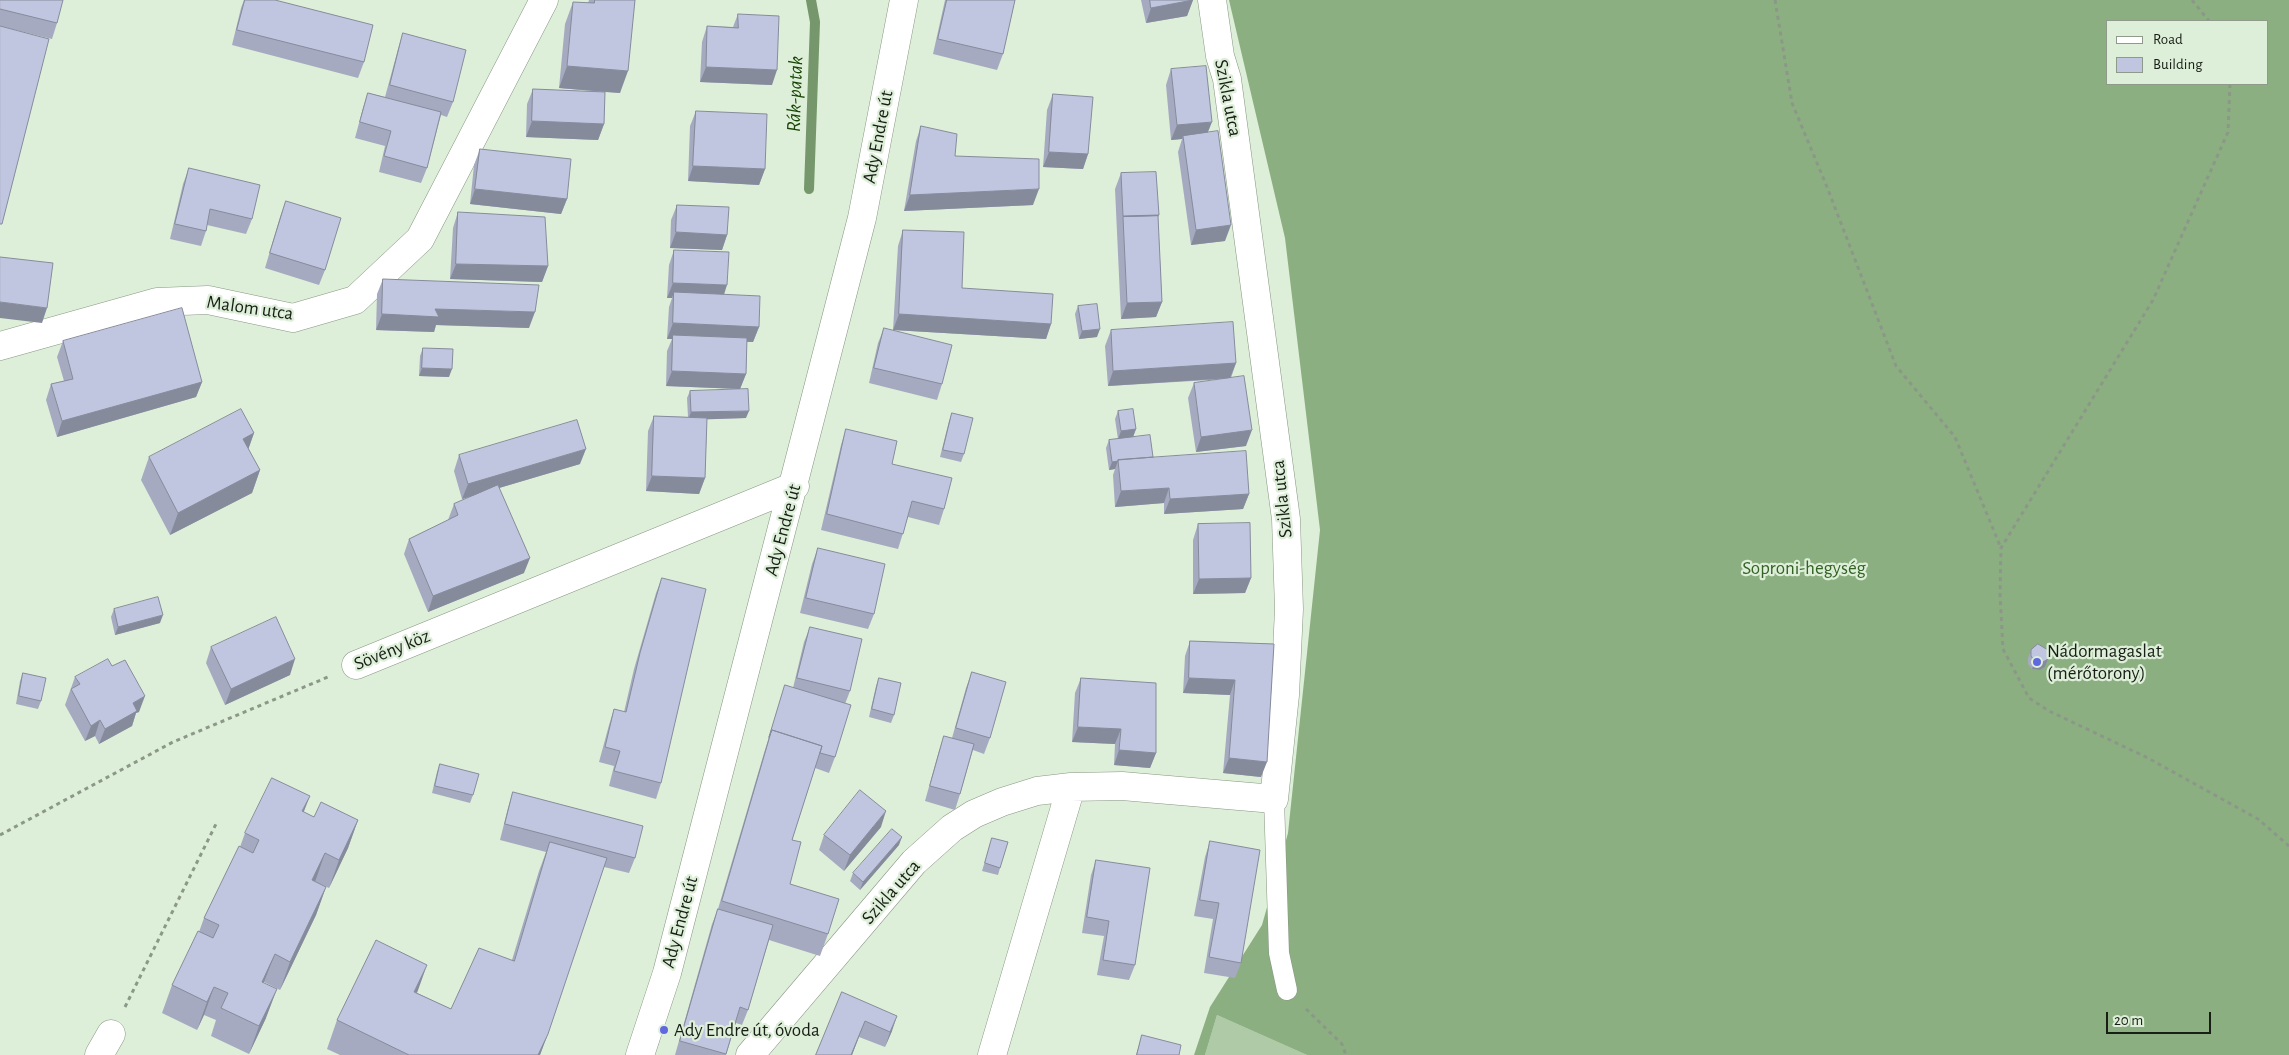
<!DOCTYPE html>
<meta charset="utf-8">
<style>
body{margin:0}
#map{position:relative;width:2289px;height:1055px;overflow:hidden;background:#ddefd8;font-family:"Alegreya Sans",sans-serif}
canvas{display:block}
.legend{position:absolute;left:2106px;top:20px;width:162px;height:65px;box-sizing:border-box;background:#ddefd8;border:1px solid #8e9b8a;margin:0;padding:6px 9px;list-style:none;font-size:15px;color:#181e16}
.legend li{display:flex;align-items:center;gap:10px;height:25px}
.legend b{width:25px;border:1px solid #8e9b8a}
.scale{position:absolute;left:2106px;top:1012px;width:105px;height:22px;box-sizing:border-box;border:2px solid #181e16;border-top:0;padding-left:6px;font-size:15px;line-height:18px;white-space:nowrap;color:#181e16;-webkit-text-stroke:4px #ddefd8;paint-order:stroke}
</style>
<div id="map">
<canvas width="2289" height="1055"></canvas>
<ul class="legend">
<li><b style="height:6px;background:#fff"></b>Road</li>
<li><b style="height:14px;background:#c0c6df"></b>Building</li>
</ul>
<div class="scale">20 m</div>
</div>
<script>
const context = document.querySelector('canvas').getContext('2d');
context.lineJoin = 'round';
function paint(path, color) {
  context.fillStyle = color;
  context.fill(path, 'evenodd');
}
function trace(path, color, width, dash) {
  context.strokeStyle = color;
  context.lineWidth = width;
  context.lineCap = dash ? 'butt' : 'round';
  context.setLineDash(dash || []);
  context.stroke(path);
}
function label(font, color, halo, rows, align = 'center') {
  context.font = font + ' "Alegreya Sans",sans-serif';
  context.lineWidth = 4.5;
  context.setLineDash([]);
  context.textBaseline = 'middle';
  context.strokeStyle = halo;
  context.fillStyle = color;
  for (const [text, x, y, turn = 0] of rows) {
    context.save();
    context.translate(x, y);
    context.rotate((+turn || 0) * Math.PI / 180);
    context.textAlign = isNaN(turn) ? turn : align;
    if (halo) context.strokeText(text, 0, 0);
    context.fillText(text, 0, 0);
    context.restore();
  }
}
paint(new Path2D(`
 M1217,1015L1307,1055H1205Z`), '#aecaa6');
paint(new Path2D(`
 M1229,0H2289V1055H1307L1217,1015L1205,1055H1194L1210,1007L1262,925L1288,833L1320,530L1285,238ZM2108,21H2268V84H2108Z`), '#8caf82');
trace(new Path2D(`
 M809,189L815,22L811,0`), '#75976b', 10);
const service = new Path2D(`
 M1274,799L1279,953L1287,990`);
const minor = new Path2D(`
 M0,346L157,302L208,300L293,318L355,300L420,239L544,0
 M356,665L795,486
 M99,1055L111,1034
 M640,1055L667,973L862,218L904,0
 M750,1055L914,862L952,828L974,814L1002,802L1037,791L1071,787L1122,786L1274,799L1285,695L1289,609L1286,519L1227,79L1220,56L1212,0
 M992,1055L1071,787`);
trace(service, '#879783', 21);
trace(minor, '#879783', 29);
trace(new Path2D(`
 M1775,0L1792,103L1827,187L1896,366L1955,437L2001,548
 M2192,0L2209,21
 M2230,84L2228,132L2153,300L2001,548L2000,595L2003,649L2029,698L2049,711L2148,758L2258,819L2289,846
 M0,835L173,742L328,677
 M125,1007L216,824
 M1306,1009L1342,1044L1346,1055`), '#8b9887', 3, [4, 4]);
trace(service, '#fff', 20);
trace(minor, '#fff', 28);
paint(new Path2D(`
 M0,0L57,23L52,39L0,26Z
 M244,0H275L364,62L358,78L232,45L241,8Z
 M589,0H635L620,93L605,92L604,124L598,140L526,137L527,104L533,89L603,92L559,88L565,24L573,2L588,3Z
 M945,0H1015L1003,54L997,70L933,54Z
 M1141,0H1193L1187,16L1146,23Z
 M738,14L772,85L700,82L702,42L707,26L733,27Z
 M403,33L453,102L447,117L441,115L427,168L421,183L379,172L385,146L355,138L363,108L368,93L385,97L398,49Z
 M1171,69L1208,133L1225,241L1191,245L1178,152L1182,139L1171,140L1166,85Z
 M1053,94L1088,154L1083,169L1043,167L1047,110Z
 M696,111L765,169L759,185L688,181L690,126Z
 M921,126L955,156L1033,205L904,211L916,141Z
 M480,149L567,199L561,214L470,204L474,165Z
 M189,168L252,219L246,234L207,225L206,231L201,246L170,239L183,184Z
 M1121,173L1158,217L1162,302L1156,317L1121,319L1115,189Z
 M286,201L325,270L319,285L265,268L280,217Z
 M677,205L727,235L722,250L670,248L671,220Z
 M458,212L548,266L542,282L450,279L453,228Z
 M903,230L962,288L1051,324L1046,339L893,330L898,246Z
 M674,250L724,294L759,327L753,342H747L746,374L740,389L666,386L667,351L672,339H667L669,307L672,298H667L669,265Z
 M383,279L529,328L436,325L434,332L376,330L377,294Z
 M1078,306L1097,337L1079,339L1075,314Z
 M884,328L942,384L937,400L869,383L878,343Z
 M1111,330L1236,363L1231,378L1246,446L1196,452L1188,398L1194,383L1227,379L1108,386L1105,346Z
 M63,341L202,382L196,397L57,437L46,400L51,384L64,381L57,357Z
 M423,348L449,377L419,376L420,356Z
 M690,391L746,418L707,419L705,478L699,494L646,491L648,431L654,416L688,417L687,398Z
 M1118,411L1136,429L1133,437L1153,457L1249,494L1243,509L1164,514V503L1115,507L1113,475L1115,469L1109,470L1106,448L1109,440L1118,439L1115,419Z
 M952,413L964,454L961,462L940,457L949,421Z
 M846,429L892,464L944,509L939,525L908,517L898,549L821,530L841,445Z
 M254,433L248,449L260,470L252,493L170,535L141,480L149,457Z
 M459,455L580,464L499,488L524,573L428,612L404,554L409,539L448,520L454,504L473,496L462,499L454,471Z
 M1198,524L1251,578L1245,593L1193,594V540Z
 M818,548L874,614L868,629L800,613L812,564Z
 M662,578L661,783L656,799L609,786L614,766L599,762L609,725L614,709L624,712L634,669L656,593Z
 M114,609L160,623L115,635L111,617Z
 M810,627L850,691L845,704L835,757L829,773L815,768L792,840L790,884L828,934L820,956L769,940L748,1010L742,1025L736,1023L726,1055H675L712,924L718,909L764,753L780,701L785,685L793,688L804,642Z
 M1190,641L1274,644L1261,777L1223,773L1230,695L1183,693L1185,656Z
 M211,647L290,675L225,705L206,663Z
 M2031,650L2048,659L2045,667L2040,670L2032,669L2028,664V658Z
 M972,672L990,738L984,754L973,750L960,794L955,810L925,801L939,751L944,736L952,738L966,688Z
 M23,673L41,701L38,709L16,704L20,681Z
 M75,677L139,712L136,713L132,726L99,744L95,736L85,741L65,705Z
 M879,678L894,715L891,723L869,717L876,686Z
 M1081,678L1156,753L1150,768L1114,765L1115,744L1072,742L1075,693Z
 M440,764L473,795L470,803L432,793L437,772Z
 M513,792L635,858L629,873L604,867L540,1055H340L327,1049L337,1020L417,993L451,1009L512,960L539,871L546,852L500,840L508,808Z
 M304,812L314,817L358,820L348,848L329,888L315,882L326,887L316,915L280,990L264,982V983L266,1018L249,1054L211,1036L216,1020L204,1015L197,1030L162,1013L172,985L199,932L204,918L240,847L245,833Z
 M881,827L844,871L819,850L824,835Z
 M992,838L1000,868L998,875L982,871Z
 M1210,841L1241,963L1235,978L1204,973L1213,919L1194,916L1205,857Z
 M899,845L860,890L850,881L853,873Z
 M1096,860L1135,965L1129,980L1097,975L1104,936L1082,933L1091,875Z
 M842,992L892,1031L885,1047L859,1037L852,1055H816Z
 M1142,1035L1179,1055H1136Z`), '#a5aac0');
paint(new Path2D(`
 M1193,0L1187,16L1146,23L1151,8Z
 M567,66L628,71L620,93L559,88Z
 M706,67L777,70L772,85L700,82Z
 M532,121L604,124L598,140L526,137Z
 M1212,122L1206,137L1183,136L1182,139L1171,140L1177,125Z
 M1049,152L1088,154L1083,169L1043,167Z
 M693,166L765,169L759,185L688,181Z
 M475,189L567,199L561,214L470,204Z
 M1039,189L1033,205L904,211L910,195Z
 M1159,215L1153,230L1123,218V216Z
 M1231,225L1225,241L1191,245L1196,230Z
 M676,232L727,235L722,250L670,248Z
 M456,264L548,266L542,282L450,279Z
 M673,283L727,285L722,301L674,292L672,298H667Z
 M0,302L47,308L42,323L0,318Z
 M1162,302L1156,317L1121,319L1127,303Z
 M435,309L535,312L529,328L436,325L434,332L376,330L382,314Z
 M899,314L1051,324L1046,339L893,330Z
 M673,323L759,327L753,342L673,339V335L672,339H667Z
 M1100,329L1097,337L1079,339L1082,331Z
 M1236,363L1230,378L1108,386L1113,371Z
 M422,368L452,369L449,377L419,376Z
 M672,371L746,374L740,389L666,386Z
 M202,382L196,397L57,437L62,421Z
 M749,411L746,418L688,420L691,412Z
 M1136,429L1133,437L1118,439L1121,431Z
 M1252,430L1246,446L1196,452L1201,437Z
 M254,433L246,456L243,439Z
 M586,449L580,464L462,499L468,484Z
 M1118,461L1115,469L1109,470L1112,462Z
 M260,470L252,493L170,535L178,513Z
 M652,476L705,478L699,494L646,491Z
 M1169,488L1164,503L1115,507L1121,491Z
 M1249,494L1243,509L1164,514L1170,499Z
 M530,558L524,573L428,612L433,596Z
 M1251,578L1245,593L1193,594L1199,579Z
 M163,615L160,623L115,635L118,627Z
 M295,659L290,675L225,705L231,689Z
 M2048,659L2045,667L2040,670L2032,669L2035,661Z
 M1189,678L1235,680L1230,695L1183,693Z
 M145,696L139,712L136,713L132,726L99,744L105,729L133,703Z
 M100,720L95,736L85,741L91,726Z
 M1078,727L1121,729L1115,744L1072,742Z
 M1119,750L1156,753L1150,768L1114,765Z
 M1229,758L1267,762L1261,777L1223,773Z
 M310,796L299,824L302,811Z
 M886,811L881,827L844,871L850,855Z
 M358,820L348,848L329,888L339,860Z
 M902,837L899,845L860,890L863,882Z
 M325,853L315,882L312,880Z
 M326,887L316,915L280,990L290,962Z
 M275,954L264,982L251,1010L262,982Z
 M427,965L417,993L414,992Z
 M214,987L204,1015L197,1030L207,1002Z
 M277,989L266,1018L249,1054L259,1026Z
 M897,1016L892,1031L885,1047L890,1032Z
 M865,1021L852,1055H851Z
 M548,1034L540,1055H538Z`), '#868b9c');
const building = new Path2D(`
 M0,0H63L57,23L0,9Z
 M245,0H275L373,25L364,62L237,30Z
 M595,0H635L628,71L567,66L573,2L594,3Z
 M947,0H1015L1003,54L938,39Z
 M1150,0H1193L1151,8Z
 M738,14L779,16L777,70L706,67L707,26L738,28Z
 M0,26L49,39L2,224H0Z
 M403,33L466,50L453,102L390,85Z
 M1206,66L1212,122L1177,125L1171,69Z
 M533,89L605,92L604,124L532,121Z
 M368,93L441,112L427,168L384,156L391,131L360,122Z
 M1053,94L1093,97L1088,154L1049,152Z
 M696,111L767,114L765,169L693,166Z
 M921,126L957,134L955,156L1039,159V189L910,195Z
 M1218,131L1231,225L1196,230L1183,136Z
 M480,149L571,159L567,199L475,189Z
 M189,168L260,185L252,219L210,209L206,231L175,224Z
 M1156,172L1159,215L1123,216L1121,173Z
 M286,201L341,218L325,270L270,253Z
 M677,205L729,207L727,235L676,232Z
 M458,212L545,217L548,266L456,264Z
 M1158,216L1162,302L1127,303L1123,217Z
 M903,230L964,232L962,288L1053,294L1051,324L899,314Z
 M674,250L729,252L727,285L673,283Z
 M0,257L53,263L47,308L0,302Z
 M383,279L539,285L535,312L435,309L439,317L382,314Z
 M674,292L760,296L759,327L673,323Z
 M1097,304L1100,329L1082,331L1078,306Z
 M182,308L202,382L62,421L51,384L73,379L63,341Z
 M1233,322L1236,363L1113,371L1111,330Z
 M884,328L952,345L942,384L874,368Z
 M673,335L747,338L746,374L672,371Z
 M423,348L453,349L452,369L422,368Z
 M1244,376L1252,430L1201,437L1194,383Z
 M748,389L749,411L691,412L690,391Z
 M241,409L254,433L243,439L260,470L178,513L149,457Z
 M1133,409L1136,429L1121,431L1118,411Z
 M952,413L973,418L964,454L943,450Z
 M654,416L707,418L705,478L652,476Z
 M577,420L586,449L468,484L459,455Z
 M846,429L897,441L892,464L952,478L944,509L912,501L903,534L827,514Z
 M1150,435L1153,457L1118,460V461L1112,462L1109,440Z
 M1246,451L1249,494L1170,499L1169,488L1121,491L1118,460Z
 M498,485L530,558L433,596L409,539L458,515L454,504Z
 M1250,523L1251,578L1199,579L1198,524Z
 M818,548L885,564L874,614L806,598Z
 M662,578L706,589L661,783L614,771L620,751L605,747L614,709L626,712L640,653Z
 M158,597L163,615L118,627L114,609Z
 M276,617L295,659L231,689L211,647Z
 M810,627L862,639L850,691L797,678Z
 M1190,641L1274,644L1267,762L1229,758L1235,680L1189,678Z
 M2038,644L2048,650V659L2043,662L2035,661L2031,656V650Z
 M108,659L112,666L125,660L145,696L133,703L137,711L105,729L100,720L91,726L71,689L80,684L75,677Z
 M972,672L1006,682L990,738L956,728Z
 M23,673L46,678L41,701L19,696Z
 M879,678L901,683L894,715L872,709Z
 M1081,678L1156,683V753L1119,750L1121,729L1078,727Z
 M785,685L851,705L835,757L820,753L822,746L772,730L769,737Z
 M772,730L822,746L792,840L801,842L790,884L839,899L828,934L722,901Z
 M944,736L974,744L960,794L930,786Z
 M440,764L479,774L473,795L435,786Z
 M272,778L310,796L302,811L314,817L321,802L358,820L339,860L325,853L312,880L326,887L290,962L275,954L262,982L277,989L259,1026L221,1008L228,993L214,987L207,1002L172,985L198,931L213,938L219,925L204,918L239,846L253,853L259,840L245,833Z
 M860,790L886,811L850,855L824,835Z
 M513,792L643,826L635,858L505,824Z
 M892,829L902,837L863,882L853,873Z
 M992,838L1008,842L1000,868L985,863Z
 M1210,841L1260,850L1241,963L1209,957L1219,903L1200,900Z
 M550,842L607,858L548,1034L538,1055H409L337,1020L376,940L427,965L414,992L451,1009L479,948L514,961Z
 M1096,860L1150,868L1135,965L1103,960L1109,921L1087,917Z
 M718,909L773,925L748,1010L740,1007L726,1054L680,1041Z
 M842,992L897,1016L890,1032L865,1021L851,1055H816Z
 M1142,1035L1181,1045L1179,1055H1137Z`);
paint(building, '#c0c6df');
trace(building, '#868b9c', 1);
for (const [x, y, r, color] of [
 [2037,662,5,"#6068e0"],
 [664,1030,5,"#6068e0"]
]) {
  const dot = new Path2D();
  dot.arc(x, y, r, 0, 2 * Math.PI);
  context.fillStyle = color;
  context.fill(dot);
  trace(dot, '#ddefd8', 2);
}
label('19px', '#181e16', '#ddefd8', [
 ["Szikla utca",1228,98,79],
 ["Ady Endre út",878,137,-79],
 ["Malom utca",250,308,8],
 ["Szikla utca",1282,499,-96],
 ["Ady Endre út",783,530,-75],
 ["Sövény köz",392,650,-22],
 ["Szikla utca",891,892,-49],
 ["Ady Endre út",680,922,-75]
]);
label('19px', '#346225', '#ddefd8', [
 ["Soproni-hegység",1804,568]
]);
label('19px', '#181e16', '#ddefd8', [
 ["Nádormagaslat",2047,651],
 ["(mérőtorony)",2047,673],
 ["Ady Endre út, óvoda",674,1030]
], 'left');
label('italic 20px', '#184505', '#ddefd8', [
 ["Rák-patak",795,94,-88]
]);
</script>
